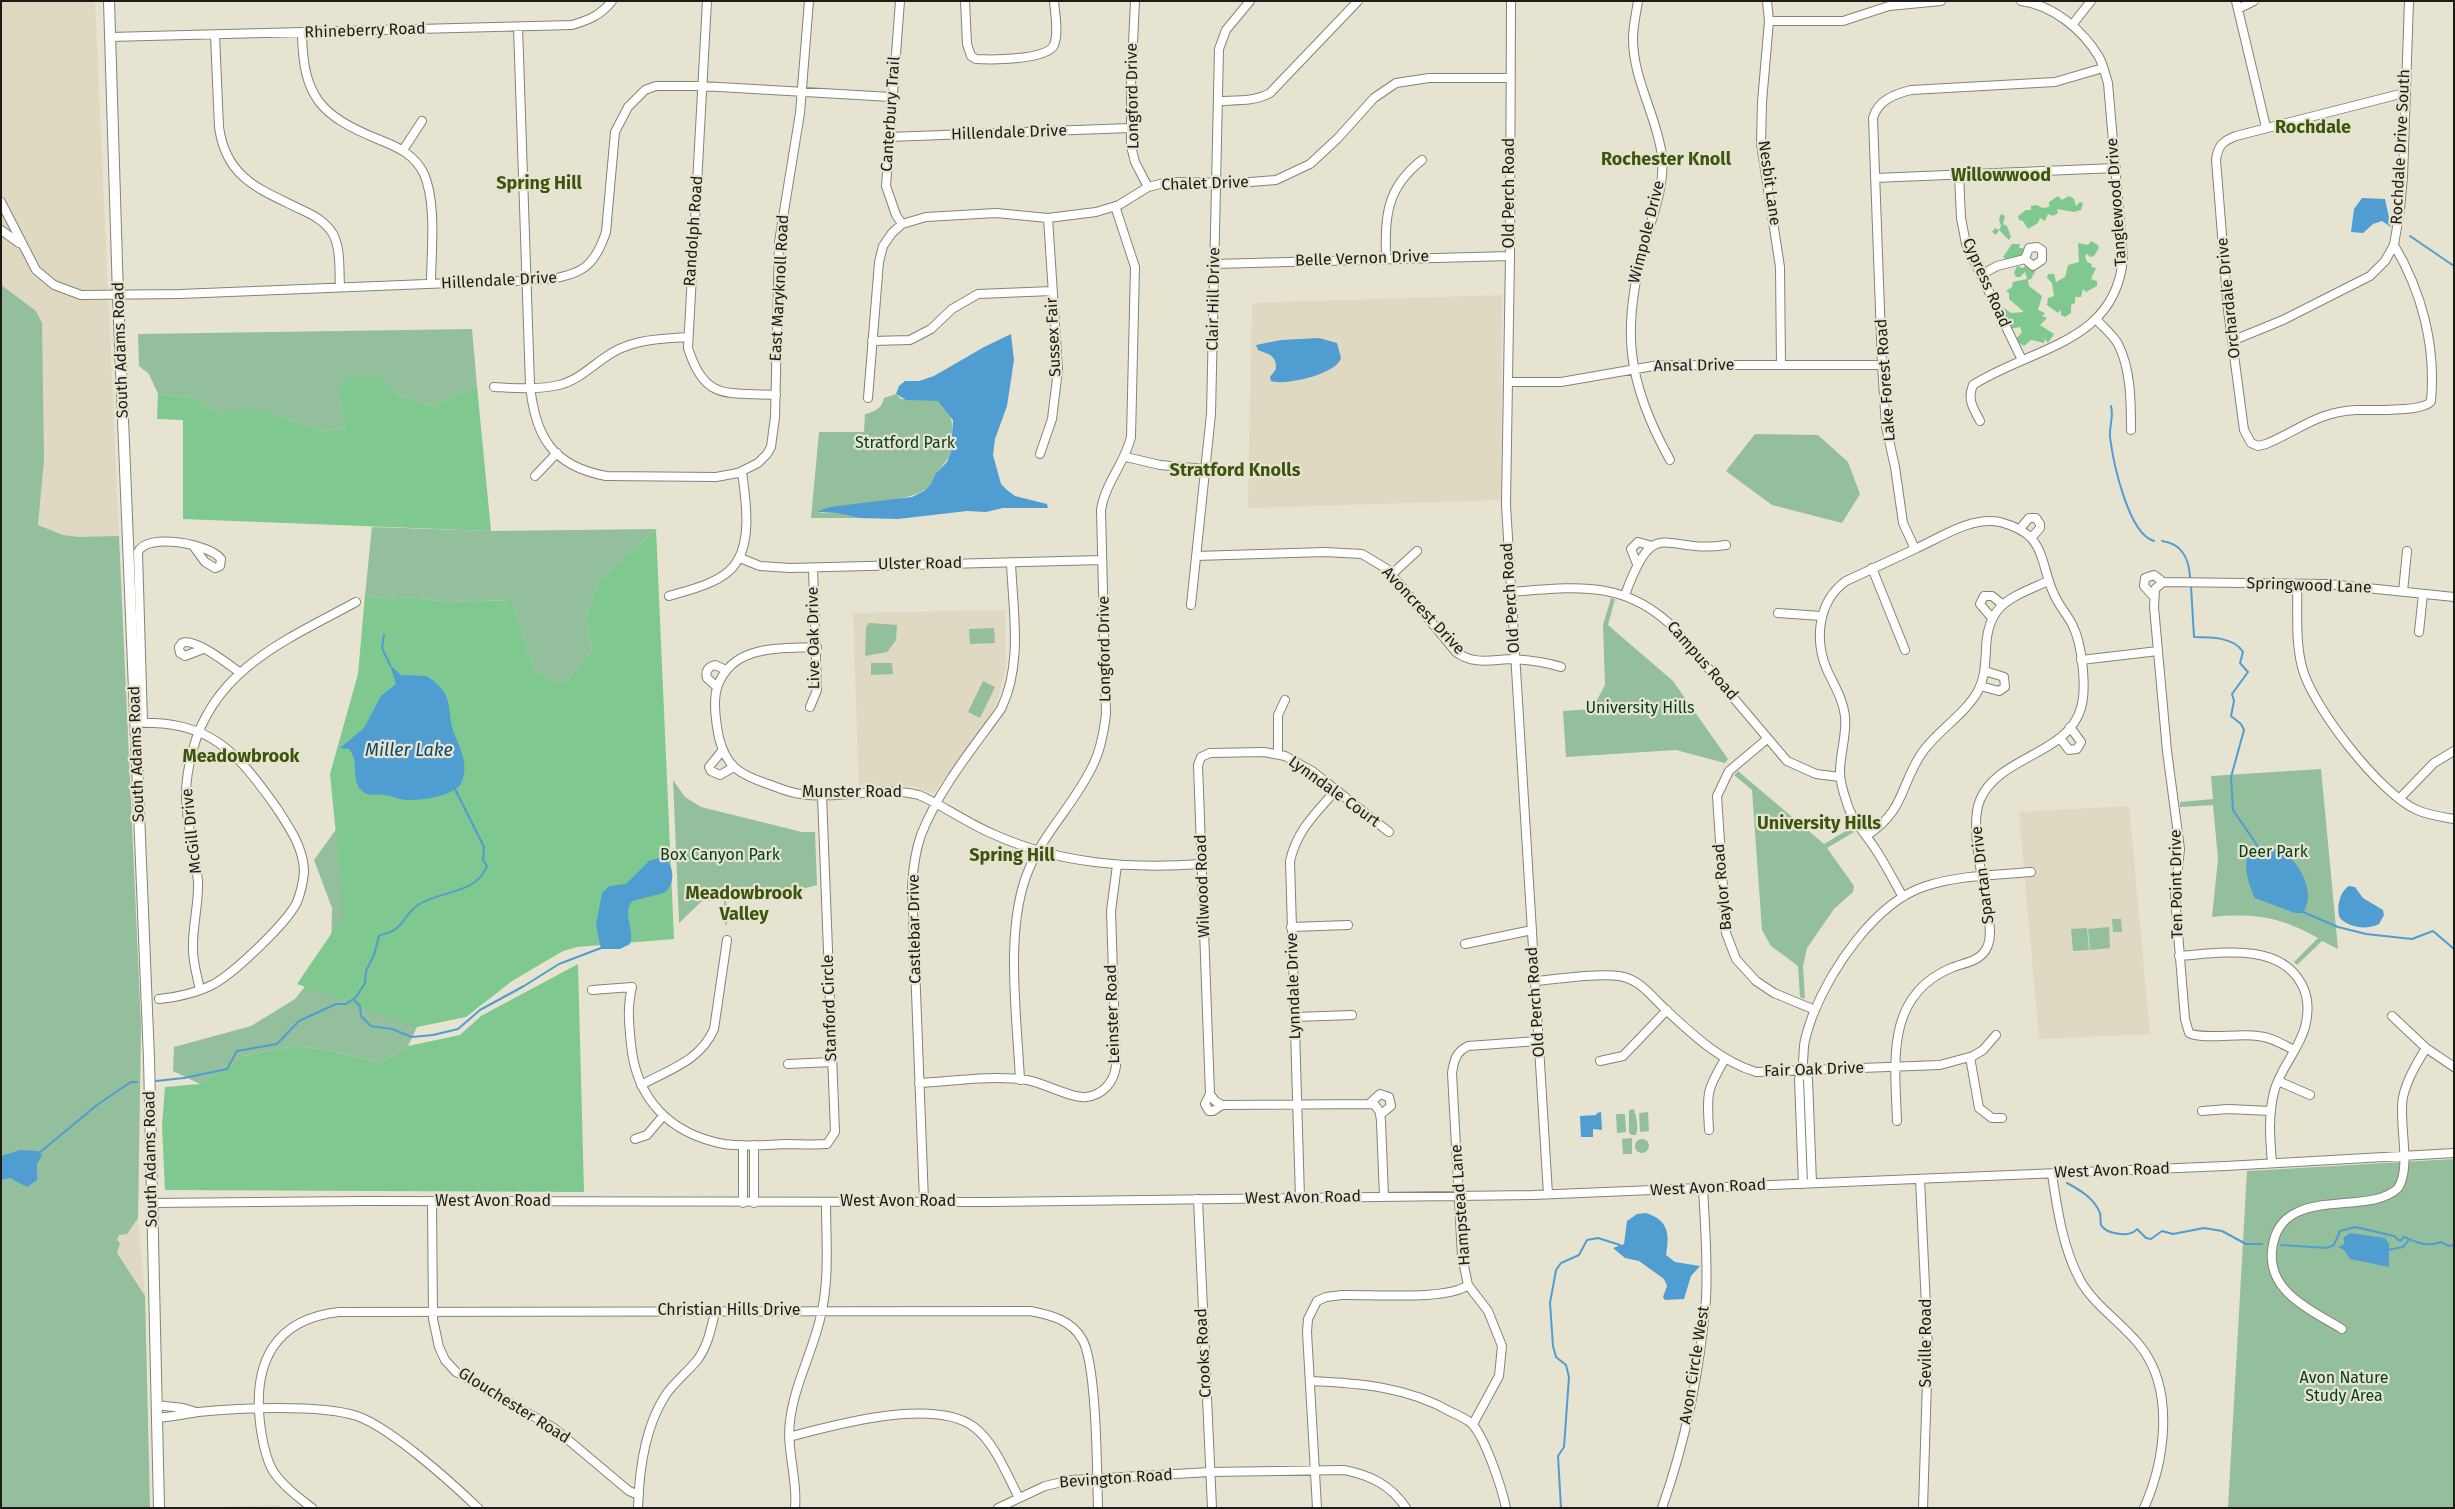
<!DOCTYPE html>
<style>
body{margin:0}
#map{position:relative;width:2455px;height:1509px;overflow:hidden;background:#e7e3d1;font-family:"Fira Sans",sans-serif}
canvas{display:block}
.frame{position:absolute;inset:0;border:2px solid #1c1b15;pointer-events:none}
</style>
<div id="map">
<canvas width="2455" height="1509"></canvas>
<div class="frame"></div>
</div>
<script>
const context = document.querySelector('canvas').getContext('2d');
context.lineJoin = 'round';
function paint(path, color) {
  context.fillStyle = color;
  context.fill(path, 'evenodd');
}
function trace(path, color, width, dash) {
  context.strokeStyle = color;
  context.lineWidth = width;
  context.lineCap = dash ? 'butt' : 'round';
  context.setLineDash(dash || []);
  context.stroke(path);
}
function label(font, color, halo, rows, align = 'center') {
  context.font = font + ' "Fira Sans",sans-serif';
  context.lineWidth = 4.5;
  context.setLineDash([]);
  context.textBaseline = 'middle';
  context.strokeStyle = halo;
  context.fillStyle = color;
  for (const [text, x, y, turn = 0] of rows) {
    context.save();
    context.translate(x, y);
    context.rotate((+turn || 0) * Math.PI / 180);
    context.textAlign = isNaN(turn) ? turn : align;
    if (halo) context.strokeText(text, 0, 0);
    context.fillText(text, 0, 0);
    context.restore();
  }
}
paint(new Path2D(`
 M1,1H95L141,1025L138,1218L145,1296L150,1508H1Z
 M1502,295L1501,500L1248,508L1252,303Z
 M1005,610L1006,669L996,704L986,722L933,793L913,786H859L853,613Z
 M2129,806L2150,1034L2039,1039L2019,812Z
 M280,1505V1508H186Z`), '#ded9c0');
paint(new Path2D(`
 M1,285L36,311L42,323L44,459L38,525L63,535L78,537L119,536L141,1026L138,1218L127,1234L119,1235L117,1240L120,1243L117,1253L145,1296L150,1508H1Z
 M472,329L477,386L431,406L396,393L380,376L338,393L345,427L323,432L271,413L222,414L190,397L158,394L149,374L139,366L138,334Z
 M896,394L901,399L938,401C954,413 952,421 952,438C951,457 949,458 937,472C933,477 932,484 927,488C913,502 851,504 829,507L819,511L821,513H836L859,518H811L819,432H864L865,414C875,412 882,408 884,398Z
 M1755,434L1818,435L1848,462L1860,494L1842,523L1772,505L1726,471Z
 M372,527L491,531L656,529L599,581L586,617L592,650L564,684L535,673L512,600L448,602L411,597L389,599L365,595Z
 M1611,598L1615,599L1608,625L1673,681L1728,759L1725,763L1676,750L1566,757L1563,711L1592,709L1605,685L1603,625Z
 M869,623L897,625L896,640L887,652L865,656L866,627Z
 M994,628L995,643L970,644L969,629Z
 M871,663H892L893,674L871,675Z
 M983,681L995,687L980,718L968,712Z
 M2321,769L2338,949L2322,941L2297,965L2294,962L2318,938C2280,917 2255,913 2212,917L2218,859L2213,805L2180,807V802L2213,799L2211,776Z
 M1738,771L1824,844L1851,828L1854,832L1827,848L1854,886L1853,892L1834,909L1807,948L1803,966L1805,999L1800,997L1798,966L1771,946L1762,930L1752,790L1734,775Z
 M673,780L685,797L701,807L802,832H815L817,885L775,896L726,900L727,925L725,924L724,900L702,901L679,923Z
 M345,817L392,1008L417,1027L408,1046L381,1063L323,1049L295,1046L244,1056L200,1084L173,1071L174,1047L251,1026L295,999L331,954L332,908L314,860Z
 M2112,919H2121L2122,932H2113Z
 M2109,927L2110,948L2090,950L2088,929Z
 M2087,928L2089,950L2073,951L2071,929Z
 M1634,1109C1636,1116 1639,1127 1636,1135H1631L1629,1132V1110Z
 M1648,1112L1649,1131L1640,1132L1639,1113Z
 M1616,1114H1625L1626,1132L1617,1133Z
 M1632,1138V1154H1623L1622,1139Z
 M1635 1146a7 7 0 1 1 14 0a7 7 0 1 1-14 0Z
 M2454,1159V1508H2228L2247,1171Z`), '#93bf9c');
paint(new Path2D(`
 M2058,196L2062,200L2069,196L2074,199L2076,206L2080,202L2083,203L2081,210L2074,212L2057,209L2058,213L2053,216L2048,214L2045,221L2040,218L2038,223L2028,229L2023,221L2019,220L2018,216L2026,210H2031V206L2037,205L2042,208L2049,207V202Z
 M2001,214L2005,216L2003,224L2007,226L2011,237L2009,240L1999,230L1996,235L1992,232L1995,228L1999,230L2001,226L1999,219Z
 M2091,241L2098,245L2099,248L2094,256L2090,257L2087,254L2085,256L2087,262L2092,264L2091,267L2096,268L2091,279L2097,281V286L2086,292L2083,289L2081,297H2075V303L2071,305V313L2065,317L2061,315V310L2058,313L2047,305L2048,298L2054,296L2052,283L2047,278L2048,274H2054L2056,282L2065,277L2068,265L2079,262L2078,243L2088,245Z
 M2012,244H2020L2019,248H2023V256L2008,261L2003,257Z
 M2026,265L2034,269L2035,272L2031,279L2028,280L2029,286L2042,296L2038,310L2045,313L2042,316L2047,318L2040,325L2054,334L2048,343L2045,339L2044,343L2031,340L2024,346L2015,340L2022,332L2020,327L2010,329L2001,309L2004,308L2011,313L2024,312L2009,299V293L2006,291L2012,287L2013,282L2027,279L2025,272L2020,277H2016L2014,273L2017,266L2023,268Z
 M348,376H381L396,393L431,406L477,386L491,531L183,519V420L157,419L158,394L190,397L222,414L244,409L271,413L323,432L345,427L338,393Z
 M656,529L674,939L577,947L563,951L512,981L466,1017L417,1027L297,984L344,915L330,774L358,674L365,595L389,599L411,597L448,602L512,600L535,673L564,684L592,650L586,617L599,581Z
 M578,964L584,1192L165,1190L162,1126L165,1087L200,1084L244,1056L295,1046L323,1049L381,1063L408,1046L460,1035L481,1016Z`), '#7fc88f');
paint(new Path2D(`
 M2362,198L2385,199L2391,227L2382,221L2373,224L2363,233L2351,232L2354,209Z
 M1011,334L1014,360L1007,406L995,439L993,455L1001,484L1007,490L1015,496L1047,504L1048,508H1003L986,512L967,511L898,519L859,518L836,513L819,512L818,511L829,507L912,497L924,491L930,485L936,473L947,462L951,451L953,420L938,401L906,400L896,394L899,386L905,381H919L934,376L984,347Z
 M1319,338L1337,343L1341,358C1337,374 1285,386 1271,381L1270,377L1276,369C1277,355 1268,354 1258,350L1256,345L1281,340Z
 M390,665L401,675L426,676C433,680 441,686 445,694C451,705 449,716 452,727C457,744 472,766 460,785C453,796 418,801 406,800C398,799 392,796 384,795C376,794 369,797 362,791C350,780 360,761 349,749L340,748L364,728L381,696L396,684Z
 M2266,847C2272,848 2280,849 2285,853C2301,865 2316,894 2303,913H2295L2255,898C2249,885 2241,863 2251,851Z
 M662,857C675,864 676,884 664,893L632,901C622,915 635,928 630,944L620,949H601L596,925L602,893L609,886L626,884L649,861Z
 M2349,886L2355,887L2363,898L2383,910L2384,915L2379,924C2367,930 2349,928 2340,918C2336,908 2340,891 2349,886Z
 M1601,1112L1602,1130L1593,1129V1137H1581L1580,1116L1596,1115L1597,1113Z
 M20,1150L38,1151L42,1155L37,1164V1180L27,1187L10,1178L1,1180V1156Z
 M1646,1213C1668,1220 1670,1233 1666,1255L1675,1262L1700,1266L1691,1276L1684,1299L1665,1300L1663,1297L1667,1286L1664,1279L1639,1261L1625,1258L1613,1248L1624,1244L1627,1221L1637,1214Z
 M2350,1233L2385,1238L2389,1244V1267L2350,1259L2344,1250L2338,1247L2344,1244V1237Z`), '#509dd1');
trace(new Path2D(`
 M2410,236L2454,266
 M2111,406C2114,417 2109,426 2110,437C2113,461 2128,534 2154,541
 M2162,541C2183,544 2189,559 2190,577
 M2191,586L2194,637C2210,637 2234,637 2243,652L2240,663L2248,672L2232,694L2234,701L2231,716L2241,724L2244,730L2231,777L2233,810L2259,848
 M384,635L382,648L390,665
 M2303,912L2338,927L2366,934L2412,939L2433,931L2454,949
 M353,999L360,1006L361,1016L371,1026L392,1029L412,1037L433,1035L458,1029L480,1010L524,986L559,964L601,948
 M156,1081L184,1078L227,1069L237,1051L277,1044L299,1021L336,1004H346L356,997L365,983L366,971L374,955L379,936C384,933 390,933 394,930C404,924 408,911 418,905C440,890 476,895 487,866L483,860L484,847L455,789
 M39,1153L97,1105L131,1082H137
 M2067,1183C2080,1190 2094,1198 2100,1213C2101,1217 2100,1220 2101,1225C2106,1234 2130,1238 2137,1229L2146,1238L2151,1239L2162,1231L2173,1234L2204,1228L2222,1231L2246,1244H2262
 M2281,1245L2327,1248L2334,1245L2340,1231L2355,1227L2394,1236L2400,1241L2404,1237C2418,1243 2427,1247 2441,1242L2449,1246L2454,1245
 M2388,1250L2403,1247L2408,1241
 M1561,1508L1558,1456L1564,1447L1569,1377L1566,1365L1556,1357L1553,1346L1550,1303L1556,1270L1561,1263L1579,1255L1587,1240L1598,1238L1620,1245`), '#509dd1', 2);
const minor = new Path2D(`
 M707,1L688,348C705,402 727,392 776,395
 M900,1L886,186L896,215L902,224
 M965,1L967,44L971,56L976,59C992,60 1047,60 1054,45C1059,33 1055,14 1054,1
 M1135,1L1131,85V146L1135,162L1148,187
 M1511,1L1510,256L1506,505L1548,1194
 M1638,1C1636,14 1633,26 1633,39C1633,80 1657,116 1662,156C1665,185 1653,215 1645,242C1621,328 1626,381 1670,460
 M1767,1L1769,21L1762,102L1761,144L1780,267L1781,365
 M2236,1L2266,127
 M2238,9L2254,1
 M1769,21H1843L1889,6L1941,1
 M2072,25L2091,1
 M518,27L530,385C535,436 552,466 606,476L716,477L738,473L758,463L767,454L771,447L775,417L779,242L800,113L809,1
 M302,33C303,98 321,116 380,140C398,147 415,155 424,174C437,204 431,252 431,284
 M215,35L219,127C226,178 259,189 300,209C313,215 325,221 333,234C341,249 339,271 340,287
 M110,37L572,25C589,20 601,15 612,1
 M2404,93L2236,136C2223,141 2218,145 2216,160L2228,310L2244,430L2251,443L2258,446L2266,444C2300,430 2317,412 2356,410C2369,410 2425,412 2431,401C2436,346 2422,292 2394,245L2400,209L2403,177L2409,1
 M1218,101C1235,100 1254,102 1270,93L1358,1
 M889,137L1130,128
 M403,150L422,121
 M1959,174L1961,218L1966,244L2022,360
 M1875,178L2116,168
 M1,202L36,270L54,285L81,295L180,294L550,279C583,274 595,265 606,232L615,132L628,107L645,90L656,86H702L891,97
 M1,230L19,243
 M1386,258C1385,216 1386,188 1422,160
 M1214,264L1510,256
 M1981,275L1997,266L2025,259L2029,248L2037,247L2042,250V260L2033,266L2025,259
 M2097,320C2104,328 2113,335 2118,344C2131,369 2131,402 2131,430
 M2234,340L2283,320L2370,276L2385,261L2394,245
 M872,341L910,340L931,329L952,309L978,294L1052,291
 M1508,382H1561L1659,365H1882
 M494,387C515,388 538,390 559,385C576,381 590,368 604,358C630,339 657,339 688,337
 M868,398L879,262L883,246L892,233L902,224L926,217L996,213L1048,218L1096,212L1119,205L1148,187L1168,182L1237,183L1276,180L1310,164L1338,138L1374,98L1396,83L1429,78H1510
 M1980,421C1973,408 1967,399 1973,385C2033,347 2116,343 2123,258L2108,83C2105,74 2103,64 2099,57C2083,30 2053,5 2021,1
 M1040,454L1052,419L1058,370L1048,218
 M1126,457L1160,465L1205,469
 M535,476L557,453
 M2020,529L2029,518H2036L2040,524V528L2031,538
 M1196,556L1325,552L1362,554L1387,569L1456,652C1475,666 1493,659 1514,659C1527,660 1549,663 1561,667
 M740,558L760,566L790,568L1102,560
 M1637,564L1631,549L1638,542L1652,546
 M1872,568L1905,650
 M1391,575L1417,551
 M2163,582L2155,589L2154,607L2167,751L2180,849L2175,896L2185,1019L2189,1033C2202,1040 2240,1033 2258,1036C2271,1037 2282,1044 2294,1050
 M2163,582L2328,584L2454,597
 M2297,584C2298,611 2295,640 2302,667C2311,705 2381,795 2417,810C2428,815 2442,817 2454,819
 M1511,592C1577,587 1626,579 1676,630L1787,761L1816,774L1840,777
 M2403,592L2407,551
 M1625,595C1655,512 1664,555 1726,545
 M669,596C689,590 713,585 729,571C754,549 746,501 742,472
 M2154,597L2144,586L2145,578L2154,575L2163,582
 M1191,605L1211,414L1219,49L1226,30L1250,1
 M1778,613L1821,616
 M1992,618L1980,604L1984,596H1992L2002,604
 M2419,632L2423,594
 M817,647C780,649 734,644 718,685C712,700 716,723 719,738C726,766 739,774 765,783C777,787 789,793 801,794C840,800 880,785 919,795C944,806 967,823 993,834C1059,864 1130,869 1201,864
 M203,649L185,656L180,653L179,647L182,643C194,637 228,664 239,672
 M2081,660L2158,651
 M1980,686L1999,691L2005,687L2004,677L1985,671
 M717,687L707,678C705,671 708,667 715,665L726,670
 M810,707L817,690L813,568
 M135,723C210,720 236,751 276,807C289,827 304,848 304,872C303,883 301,892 297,902C287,923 235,972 214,984C197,993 178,997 159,999
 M143,723L138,552C147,532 210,544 221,559L220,566L215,568L205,562L194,547
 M2060,738L2069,750L2077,749L2081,742L2070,727
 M1767,739L1729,771L1717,796L1726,933L1736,959L1756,981L1774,993L1815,1010
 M722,751L709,767L711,771L720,775L734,767
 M1278,753V715L1285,700
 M2399,799L2434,763L2454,751
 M1866,836C1907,810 1900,782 1924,750C1940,729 1965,714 1978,691C1985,678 1985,665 1986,650C1987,603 2011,598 2048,581
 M1903,897C1893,880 1885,863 1874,847C1866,835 1855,823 1849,809C1845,797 1840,785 1840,772C1840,753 1847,735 1845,716C1843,699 1834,685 1827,670C1814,639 1818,601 1846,581L1915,549L1903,523L1895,467L1886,427L1882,365L1873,118C1878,100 1895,94 1911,90L2055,82L2103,68
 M1291,927L1348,925
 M1465,944L1532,930
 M2179,956C2220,953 2278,942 2301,983C2309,997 2309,1012 2305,1027C2299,1050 2280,1068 2274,1092C2268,1116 2270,1139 2272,1163
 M1535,981C1560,979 1594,973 1619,976C1640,979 1651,996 1665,1009C1692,1034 1720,1061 1756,1072L1940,1065L1973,1056L1983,1050L1996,1035
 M200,990C197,975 192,960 193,945C193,923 199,902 198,881C195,852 186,824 186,794C186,779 189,764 193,749C215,668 288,639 356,602
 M592,990L632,987C627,1007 629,1024 631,1044C636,1099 670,1134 724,1144C744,1147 765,1145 785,1144C799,1144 813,1145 827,1144L835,1132L822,795
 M2392,1016L2426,1048L2454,1067
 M1295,1017L1352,1015
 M1970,1057L1979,1108L1992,1118H2002
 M1600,1061L1623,1056L1667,1010
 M788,1064L832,1062
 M1803,1071L1808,1079L1812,1183
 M1020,1080C1017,1016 1004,927 1029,869C1045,831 1076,802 1093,765C1101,749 1104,731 1106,714L1101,510C1105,483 1125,463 1131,437L1135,267L1115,206
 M2278,1081L2310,1095
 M919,1083C954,1081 992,1075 1027,1080C1044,1083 1073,1099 1086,1097C1103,1095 1114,1082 1116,1066L1111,911L1117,865
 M641,1085C670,1069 700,1061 714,1029L727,940
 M1210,1094L1205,1104L1209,1111H1213L1222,1105
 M1369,1104L1380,1094L1389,1097L1391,1106L1380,1115
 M2202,1111L2228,1109L2271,1111
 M1897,1121C1895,1062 1885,996 1951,968C1965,962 1982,962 1988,945C1992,935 1989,923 1988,913C1984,884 1969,825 1980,800C1998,756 2068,755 2081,708C2087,687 2082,643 2072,624C2066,613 2057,603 2053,592C2045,575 2044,553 2032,539C2024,530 2011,525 2000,522C1971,516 1940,538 1915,549
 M1709,1130C1707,1093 1706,1091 1725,1059
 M635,1139L647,1135L663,1116
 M754,1145V1203
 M2052,1174C2057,1208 2063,1249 2080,1280C2095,1307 2123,1323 2141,1347C2175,1391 2165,1461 2144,1508
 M1920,1179L1928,1349L1923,1508
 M1803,1184L1799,1079C1804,1068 1803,1058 1804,1046C1805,1037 1809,1026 1812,1017C1831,969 1875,902 1926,886C1960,875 1997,875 2031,872
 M1384,1197L1381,1122L1380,1112L1374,1104L1222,1105L1215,1101L1210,1094L1198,765L1201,757L1210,753L1264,752L1285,756L1312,771L1389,832
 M1300,1198L1290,861C1297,830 1316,813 1336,790
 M1198,1199L1212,1508
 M432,1201L433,1319L439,1347L445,1360L456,1372L554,1428L629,1491L639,1495
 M924,1201L912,887C913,869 915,852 921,835C939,789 973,748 1001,709C1023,664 1013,611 1011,563
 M151,1203L363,1201L990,1202L1533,1195L2226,1166L2454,1153
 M743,1203V1145
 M2342,1329C2313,1311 2268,1293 2272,1251C2278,1182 2368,1218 2398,1188C2412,1167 2398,1123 2403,1097C2407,1079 2417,1063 2426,1048
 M1310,1381C1359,1383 1408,1387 1451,1412C1458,1415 1466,1419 1471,1423C1485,1436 1502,1489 1506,1508
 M156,1405L183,1408L196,1412
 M156,1418C171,1417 184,1414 198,1412C238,1408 320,1404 357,1416C391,1428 451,1482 478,1508
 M1473,1424L1499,1376L1502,1346L1488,1311L1468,1285L1462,1256L1452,1073C1454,1060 1456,1052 1468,1046L1538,1041
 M789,1437C834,1425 933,1397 974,1427C995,1443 1007,1475 1019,1498
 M312,1508C298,1497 283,1486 273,1471C265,1457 262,1439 260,1423C253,1362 275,1319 339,1312L1030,1311C1051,1315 1071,1320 1082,1339C1097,1363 1097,1474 1098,1508
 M638,1508C639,1472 645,1427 665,1396C673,1383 688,1372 698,1359C708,1345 711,1329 715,1312
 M795,1508C798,1479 786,1450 790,1421C794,1386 812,1353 820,1319C830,1281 826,1241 826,1202
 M998,1508L1045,1486L1071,1480L1210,1472L1344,1470C1370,1475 1391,1485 1406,1508
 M1317,1508L1307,1332L1308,1319L1317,1301L1326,1297L1342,1295C1371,1294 1447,1301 1468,1285
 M1662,1508C1686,1440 1700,1370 1706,1299C1708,1263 1705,1225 1703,1188`);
const major = new Path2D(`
 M109,1L118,296L149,1059L159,1508`);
trace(minor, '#878373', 10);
trace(major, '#878373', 12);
trace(minor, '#fff', 8);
trace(major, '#fff', 10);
label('16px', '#1c1b15', '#e7e3d1', [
 ["Rhineberry Road",365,31,-2],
 ["Longford Drive",1133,96,-91],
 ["Canterbury Trail",891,114,-86],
 ["Hillendale Drive",1009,133,-2],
 ["Rochdale Drive South",2401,147,-87],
 ["Nesbit Lane",1769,183,82],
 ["Chalet Drive",1205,184,-2],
 ["Old Perch Road",1510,193,-90],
 ["Tanglewood Drive",2117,202,-94],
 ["Randolph Road",694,231,-86],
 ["Wimpole Drive",1647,232,-76],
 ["Belle Vernon Drive",1362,259,-2],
 ["Hillendale Drive",499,281,-3],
 ["Cypress Road",1986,283,66],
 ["East Maryknoll Road",780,288,-87],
 ["Orchardale Drive",2229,298,-96],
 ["Clair Hill Drive",1214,299,-89],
 ["Sussex Fair",1054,337,-93],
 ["South Adams Road",121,350,-92],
 ["Ansal Drive",1694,366,-1],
 ["Lake Forest Road",1886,380,-94],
 ["Ulster Road",920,564,-1],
 ["Springwood Lane",2309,586,2],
 ["Old Perch Road",1511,598,-94],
 ["Avoncrest Drive",1423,611,47],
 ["Live Oak Drive",814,638,-91],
 ["Longford Drive",1105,649,-91],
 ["Campus Road",1702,661,49],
 ["South Adams Road",137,754,-92],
 ["Lynndale Court",1334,792,36],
 ["Munster Road",852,793],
 ["McGill Drive",192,831,-96],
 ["Spartan Drive",1983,875,-97],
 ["Ten Point Drive",2177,884,-91],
 ["Wilwood Road",1203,886,-92],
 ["Baylor Road",1723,887,-95],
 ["Castlebar Drive",915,929,-91],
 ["Lynndale Drive",1294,986,-92],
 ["Old Perch Road",1536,1002,-94],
 ["Stanford Circle",830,1008,-92],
 ["Leinster Road",1113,1014,-92],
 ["Fair Oak Drive",1814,1070,-2],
 ["South Adams Road",151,1159,-91],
 ["West Avon Road",2112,1171,-2],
 ["West Avon Road",1708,1188,-3],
 ["West Avon Road",1303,1198,-1],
 ["West Avon Road",493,1202],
 ["West Avon Road",898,1202],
 ["Hampstead Lane",1461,1205,-94],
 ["Christian Hills Drive",729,1311],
 ["Seville Road",1927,1343,-90],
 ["Crooks Road",1204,1353,-93],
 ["Avon Circle West",1695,1365,-81],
 ["Glouchester Road",514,1406,32],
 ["Bevington Road",1116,1479,-4]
]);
label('16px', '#033c19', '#e7e3d1', [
 ["Stratford Park",905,444],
 ["University Hills",1640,709],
 ["Deer Park",2273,853],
 ["Box Canyon Park",720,856],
 ["Avon Nature",2344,1379],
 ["Study Area",2344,1397]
]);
label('bold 18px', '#3c550c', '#e7e3d1', [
 ["Rochdale",2313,128],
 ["Rochester Knoll",1666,160],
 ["Willowwood",2001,176],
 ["Spring Hill",539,184],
 ["Stratford Knolls",1235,471],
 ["Meadowbrook",241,757],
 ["University Hills",1819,824],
 ["Spring Hill",1012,856],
 ["Meadowbrook",744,894],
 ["Valley",744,915]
]);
label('italic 18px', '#09476a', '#e7e3d1', [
 ["Miller Lake",409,751]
]);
</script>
